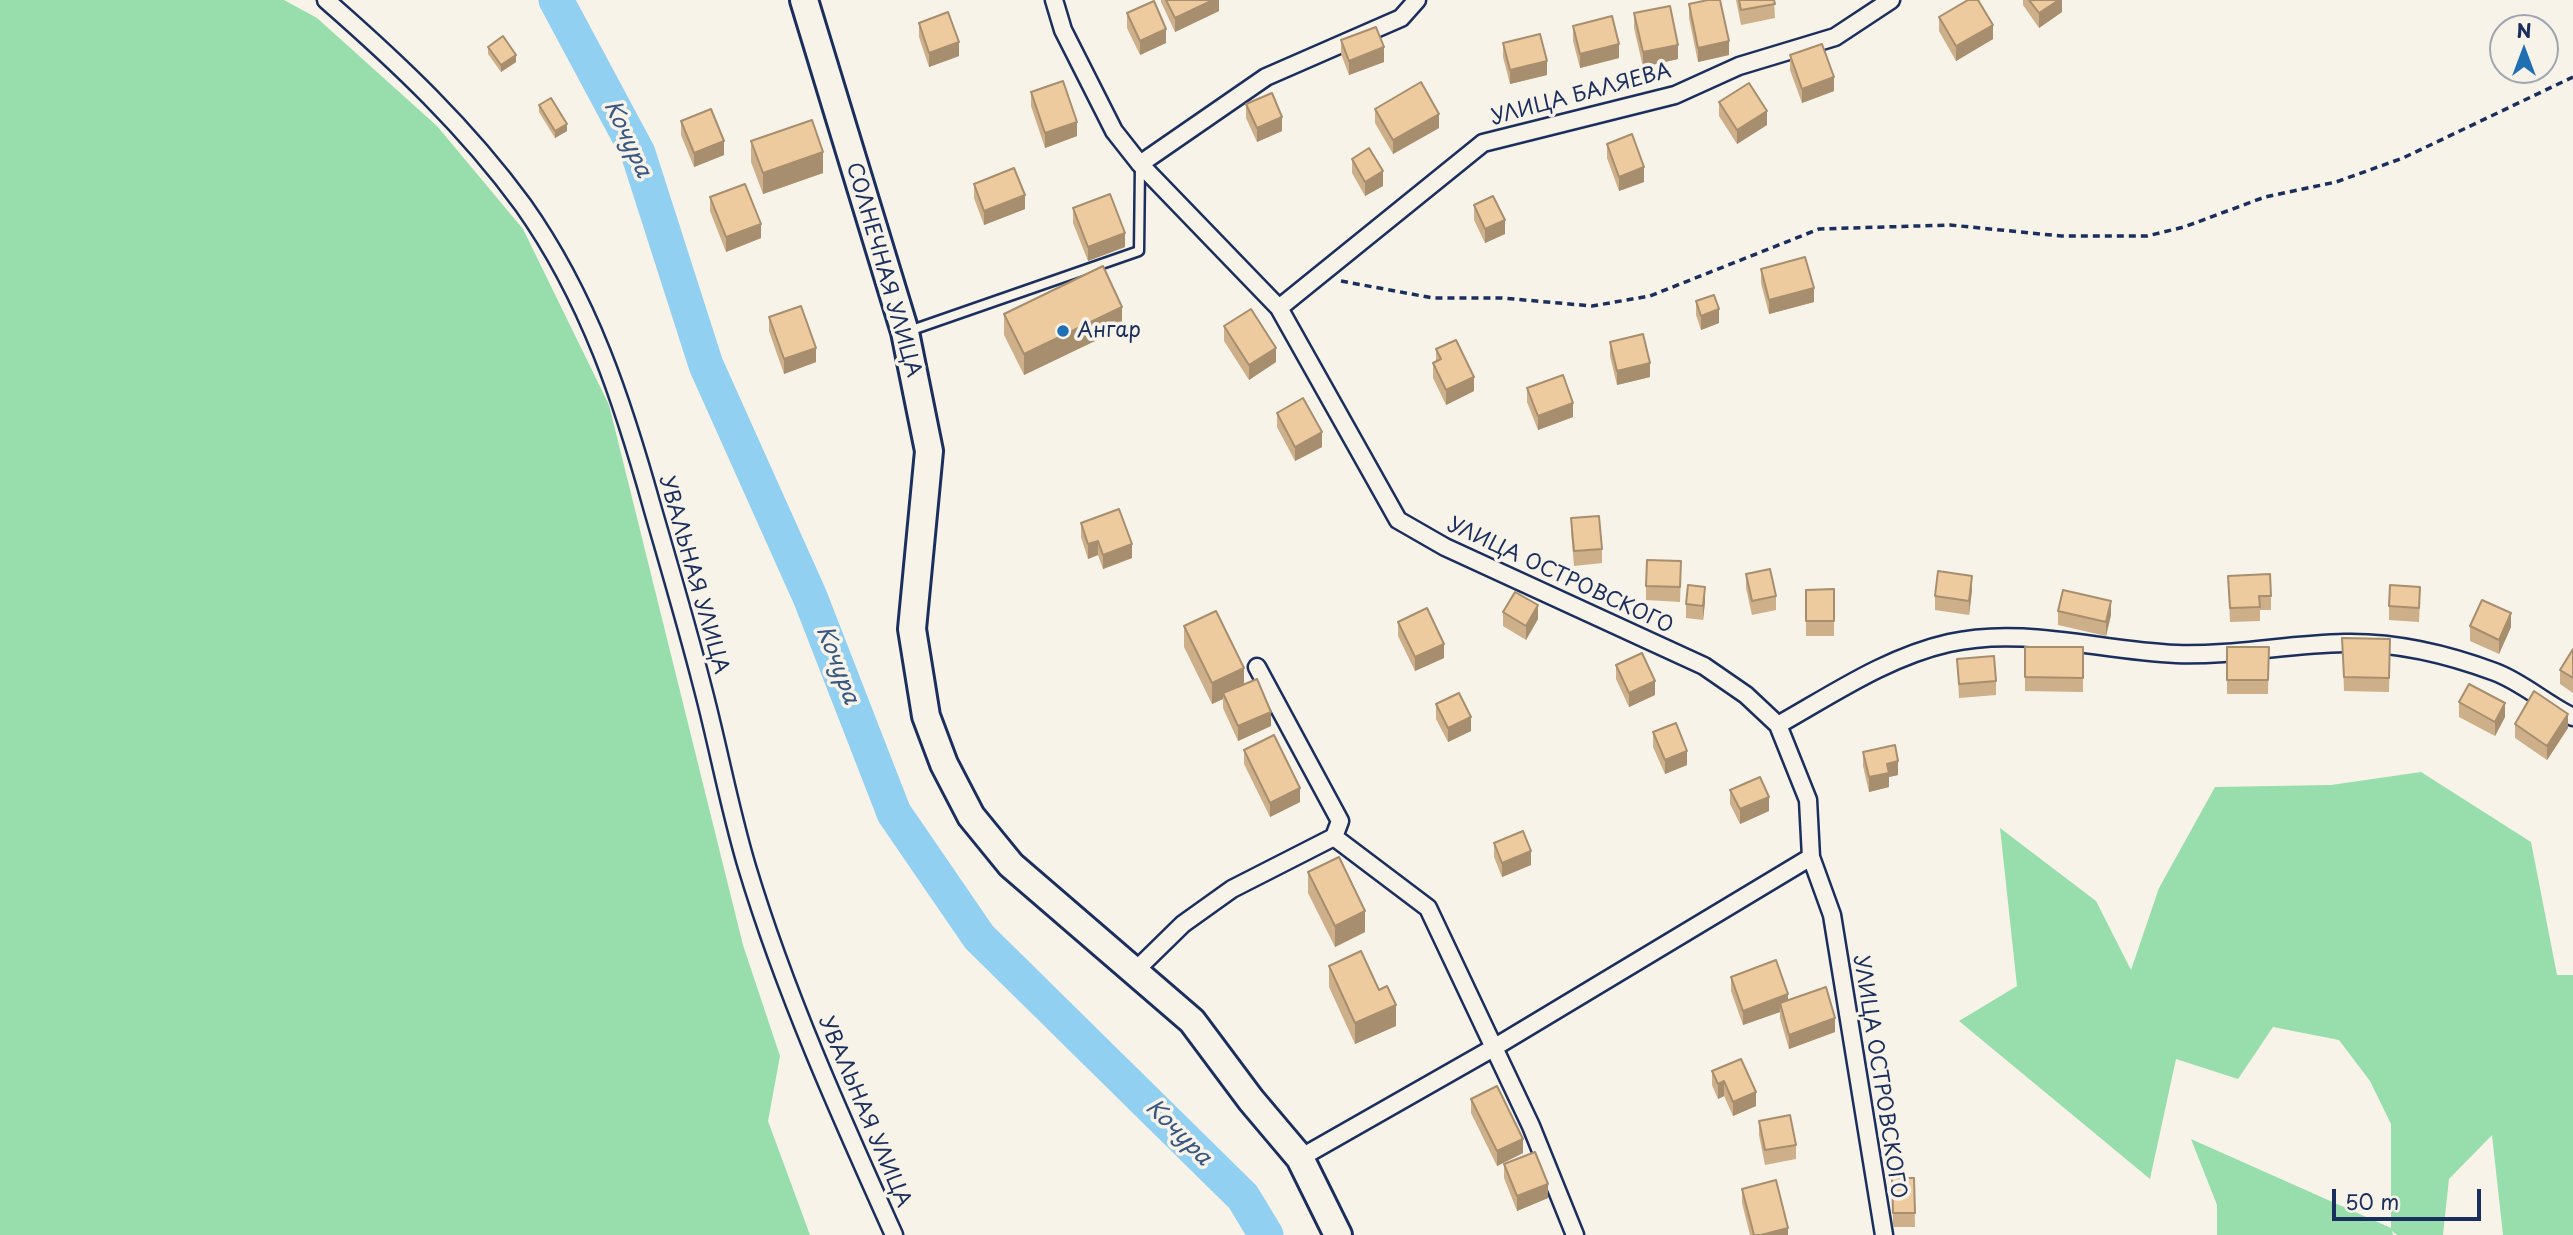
<!DOCTYPE html>
<meta charset="utf-8">
<style>
body{margin:0}
#map{position:relative;width:2573px;height:1235px;overflow:hidden;background:#f7f3e8;font-family:"Playpen Sans",sans-serif}
canvas{display:block}
.north{position:absolute;left:2489px;top:14px;width:70px;height:70px;box-sizing:border-box;background:#f7f3e8;border:2px solid #9fa5b1;border-radius:50%;rotate:0deg;font-size:19px;font-weight:700;line-height:28px;text-align:center;color:#1b2f5e}
.north::after{content:'';display:block;margin:auto;width:24px;height:32px;background:#1f6fb2;clip-path:polygon(50% 0,100% 100%,50% 72%,0 100%)}
.scale{position:absolute;left:2332px;top:1189px;width:149px;height:32px;box-sizing:border-box;border:4px solid #1b2f5e;border-top:0;padding-left:9px;font-size:21px;line-height:24px;white-space:nowrap;color:#1b2f5e;-webkit-text-stroke:5px #f7f3e8;paint-order:stroke}
</style>
<div id="map">
<canvas width="2573" height="1235"></canvas>
<div class="north">N</div>
<div class="scale">50 m</div>
</div>
<script>
const context = document.querySelector('canvas').getContext('2d');
context.lineJoin = 'round';
function paint(path, color) {
  context.fillStyle = color;
  context.fill(path, 'evenodd');
}
function trace(path, color, width, dash) {
  context.strokeStyle = color;
  context.lineWidth = width;
  context.lineCap = dash ? 'butt' : 'round';
  context.setLineDash(dash || []);
  context.stroke(path);
}
function label(font, color, halo, rows, align = 'center') {
  context.font = font + ' "Playpen Sans",sans-serif';
  context.lineWidth = 7;
  context.setLineDash([]);
  context.textBaseline = 'middle';
  context.strokeStyle = halo;
  context.fillStyle = color;
  for (const [text, x, y, turn = 0] of rows) {
    context.save();
    context.translate(x, y);
    context.rotate((+turn || 0) * Math.PI / 180);
    context.textAlign = isNaN(turn) ? turn : align;
    if (halo) context.strokeText(text, 0, 0);
    context.fillText(text, 0, 0);
    context.restore();
  }
}
paint(new Path2D(`
 M0,0H284L317,18L437,126L523,229L609,405L743,945L780,1056L768,1121L810,1235H0Z
 M2421,772L2531,842L2557,975H2573V1235H2503L2492,1135L2449,1179L2443,1235H2397L2392,1231L2393,1235H2217V1205L2191,1139L2391,1228V1124L2370,1081L2339,1040L2273,1027L2238,1079L2176,1059L2150,1179L1959,1021L2017,986L2000,828L2096,901L2131,970L2159,888L2215,787L2331,785Z`), '#98deac');
trace(new Path2D(`
 M556,0L638,153L706,365L810,597L894,813L979,937L1243,1197L1266,1235`), '#92d0f2', 35);
const service = new Path2D(`
 M909,331L1139,251L1140,167`);
const minor = new Path2D(`
 M326,0C398,63 466,127 523,205C589,298 623,402 653,510C670,569 687,626 702,685C718,745 729,807 747,867C785,993 840,1115 894,1235
 M1054,0L1063,30L1114,131L1140,164L1279,308L1398,520L1445,547L1704,666L1746,695L1778,725L1808,800L1811,857L1832,915L1884,1235
 M1140,164L1266,77L1401,18L1417,0
 M1279,308L1483,143L1675,95L1739,66L1835,37L1891,0
 M1778,725C1833,694 1887,657 1949,643C2024,626 2100,651 2176,654C2233,656 2288,644 2345,643C2396,642 2447,654 2495,672C2522,682 2546,704 2573,717
 M1334,837L1428,908L1531,1126L1575,1235
 M1135,971L1183,924L1232,889L1334,837L1340,821L1257,667
 M1300,1158L1495,1047L1811,857`);
const primary = new Path2D(`
 M804,0L905,332L929,451L912,629L926,716L944,764L971,816L1011,865L1192,1021L1251,1100L1300,1158L1338,1235`);
trace(service, '#1b2f5e', 13);
trace(minor, '#1b2f5e', 21);
trace(primary, '#1b2f5e', 32);
trace(new Path2D(`
 M1341,281L1433,298H1502L1592,306L1650,296L1819,229L1950,225L2061,236H2147L2184,227L2265,197L2336,182L2403,158L2573,77`), '#1b2f5e', 3.5, [7, 5]);
trace(service, '#f7f3e8', 8);
trace(minor, '#f7f3e8', 16);
trace(primary, '#f7f3e8', 26);
paint(new Path2D(`
 M1161,0H1219V11L1175,32L1161,2Z
 M1736,0H1774L1775,18L1741,25Z
 M2023,0H2062V12L2039,28L2023,5Z
 M1689,4L1729,55L1698,62L1689,18Z
 M1127,13L1166,43L1140,55L1127,28Z
 M1634,13L1678,59L1643,67L1634,28Z
 M1939,17L1993,39L1956,61L1939,31Z
 M919,23L959,56L929,67L919,37Z
 M1573,26L1619,58L1580,68L1573,41Z
 M1341,40L1384,62L1349,75L1341,54Z
 M1503,43L1547,75L1510,84L1503,57Z
 M488,47L516,62L501,72L488,54Z
 M1790,55L1834,91L1802,103L1790,70Z
 M1031,92L1077,136L1045,148L1031,106Z
 M1719,102L1767,125L1737,144L1719,116Z
 M1246,104L1282,131L1257,142L1246,118Z
 M539,105L567,131L555,138L539,112Z
 M1375,109L1439,128L1393,154L1375,123Z
 M681,121L724,155L694,167L681,135Z
 M751,141L823,173L763,194L751,162Z
 M1607,144L1644,182L1619,191L1607,158Z
 M1352,159L1383,186L1365,196L1352,173Z
 M974,184L1025,209L984,225L974,198Z
 M710,197L761,238L726,252L710,211Z
 M1474,205L1505,234L1485,243L1474,220Z
 M1073,208L1125,247L1088,261L1073,223Z
 M1761,269L1814,302L1769,314L1761,283Z
 M1696,301L1719,323L1701,330L1696,315Z
 M1004,314L1122,328L1024,375L1004,335Z
 M769,317L816,362L784,374L769,331Z
 M1224,326L1276,362L1249,380L1224,341Z
 M1610,342L1650,377L1617,385L1610,356Z
 M1436,349L1474,391L1446,405L1433,378V363L1436,362Z
 M1527,388L1573,417L1538,430L1527,402Z
 M1277,413L1322,447L1295,461L1277,427Z
 M1571,518L1602,549V563L1574,566L1571,532Z
 M1081,523L1132,558L1103,569L1098,555L1088,559L1081,537Z
 M1746,574L1776,596V610L1752,615L1746,588Z
 M1681,575L1680,602L1646,600V586Z
 M2228,576L2271,596V610H2260V621L2230,622Z
 M1834,589V636H1806V590Z
 M1972,590L1969,615L1935,610V596Z
 M2420,601L2419,622L2389,620V606Z
 M1705,602L1703,620L1686,618V604Z
 M2058,611L2111,615L2106,636L2058,625Z
 M1503,612L1538,619L1526,640L1503,626Z
 M1398,622L1444,658L1415,671L1398,636Z
 M1184,626L1244,684L1271,726L1238,741L1223,708V699L1212,704L1184,647Z
 M2470,626L2511,627L2499,654L2470,641Z
 M2342,638L2390,639L2389,692L2344,691Z
 M2025,647H2083V692L2025,691Z
 M2227,647H2269L2268,694H2227Z
 M2573,649V693L2560,684V670Z
 M1957,659L1996,681V695L1959,698Z
 M1616,665L1655,695L1629,707L1616,679Z
 M2459,702L2505,717L2495,736L2459,717Z
 M1436,704L1471,731L1448,742L1436,719Z
 M2515,724L2568,728L2547,760L2515,738Z
 M1653,732L1687,765L1665,774L1653,747Z
 M1244,750L1300,802L1270,817L1244,764Z
 M1863,752L1898,775L1889,777V787L1869,792L1863,766Z
 M1730,790L1769,811L1740,824L1730,804Z
 M1494,843L1531,865L1502,877L1494,857Z
 M1308,872L1365,932L1335,947L1308,893Z
 M1329,966L1379,990L1396,1026L1355,1044L1329,987Z
 M1731,977L1788,1000L1835,1032L1789,1049L1780,1018V1012L1743,1025L1731,991Z
 M1712,1071L1756,1106L1733,1116L1724,1096L1718,1099L1712,1085Z
 M1471,1099L1523,1153L1497,1166L1471,1113Z
 M1759,1121L1796,1145V1159L1765,1165L1759,1135Z
 M1504,1164L1548,1198L1517,1211L1504,1178Z
 M1892,1178H1914L1915,1227H1893Z
 M1742,1189L1788,1235H1750L1742,1203Z`), '#cdaf89');
paint(new Path2D(`
 M1213,0H1219V11L1175,32V18Z
 M2059,0H2062V12L2039,28V13Z
 M1993,25V39L1956,61V46Z
 M1166,29V43L1140,55V41Z
 M1729,41V55L1698,62V48Z
 M959,42V56L929,67V53Z
 M1619,44V58L1580,68V54Z
 M1678,45V59L1643,67V52Z
 M1384,47V62L1349,75V61Z
 M516,55V62L501,72V65Z
 M1547,61V75L1510,84V70Z
 M1834,77V91L1802,103V89Z
 M1767,111V125L1737,144V130Z
 M1439,114V128L1393,154V140Z
 M1282,117V131L1257,142V128Z
 M1077,122V136L1045,148V133Z
 M567,124V131L555,138V131Z
 M724,141V155L694,167V153Z
 M823,152V173L763,194V173Z
 M1644,167V182L1619,191V177Z
 M1383,171V186L1365,196V182Z
 M1025,195V209L984,225V211Z
 M1505,220V234L1485,243V229Z
 M761,224V238L726,252V237Z
 M1125,233V247L1088,261V247Z
 M1814,288V302L1769,314V300Z
 M1122,307V328L1024,375V354Z
 M1719,309V323L1701,330V316Z
 M816,348V362L784,374V359Z
 M1276,348V362L1249,380V365Z
 M1650,363V377L1617,385V371Z
 M1474,377V391L1446,405V390Z
 M1573,403V417L1538,430V416Z
 M1322,432V447L1295,461V447Z
 M1098,541V555L1088,559V544Z
 M1132,544V558L1103,569V555Z
 M1972,576V590L1969,615V601Z
 M1705,587V602L1703,620V606Z
 M2111,601V615L2106,636V622Z
 M1538,605V619L1526,640V626Z
 M2511,613V627L2499,654V640Z
 M1444,644V658L1415,671V657Z
 M1244,668V689L1223,693V699L1212,704V683Z
 M1655,681V695L1629,707V693Z
 M2505,703V717L2495,736V722Z
 M1271,712V726L1238,741V726Z
 M2568,714V728L2547,760V746Z
 M1471,717V731L1448,742V728Z
 M1687,751V765L1665,774V760Z
 M1898,761V775L1889,777V787L1869,792V777L1887,764Z
 M1300,788V802L1270,817V803Z
 M1769,797V811L1740,824V809Z
 M1531,851V865L1502,877V863Z
 M1365,911V932L1335,947V926Z
 M1788,994V1009L1780,1003V1012L1743,1025V1011Z
 M1396,1005V1026L1355,1044V1023Z
 M1835,1018V1032L1789,1049V1035Z
 M1724,1081V1096L1718,1099V1084Z
 M1756,1092V1106L1733,1116V1102Z
 M1523,1139V1153L1497,1166V1151Z
 M1548,1184V1198L1517,1211V1196Z
 M1788,1228V1235H1761Z`), '#a78e6f');
const building = new Path2D(`
 M1166,0H1213L1175,18Z
 M1708,0H1720L1729,41L1698,48L1689,4Z
 M1739,0H1774L1775,4L1741,10Z
 M1968,0H1978L1993,25L1956,46L1939,17Z
 M2029,0H2059L2039,13Z
 M1154,1L1166,29L1140,41L1127,13Z
 M1670,6L1678,45L1643,52L1634,13Z
 M948,12L959,42L929,53L919,23Z
 M1612,16L1619,44L1580,54L1573,26Z
 M1376,27L1384,47L1349,61L1341,40Z
 M1540,34L1547,61L1510,70L1503,43Z
 M503,36L516,55L501,65L488,47Z
 M1822,44L1834,77L1802,89L1790,55Z
 M1063,81L1077,122L1045,133L1031,92Z
 M1421,82L1439,114L1393,140L1375,109Z
 M1749,83L1767,111L1737,130L1719,102Z
 M1272,93L1282,117L1257,128L1246,104Z
 M551,98L567,124L555,131L539,105Z
 M711,109L724,141L694,153L681,121Z
 M812,120L823,152L763,173L751,141Z
 M1632,134L1644,167L1619,177L1607,144Z
 M1369,148L1383,171L1365,182L1352,159Z
 M1014,168L1025,195L984,211L974,184Z
 M745,184L761,224L726,237L710,197Z
 M1110,194L1125,233L1088,247L1073,208Z
 M1493,196L1505,220L1485,229L1474,205Z
 M1805,257L1814,288L1769,300L1761,269Z
 M1103,266L1122,307L1024,354L1004,314Z
 M1714,295L1719,309L1701,316L1696,301Z
 M801,306L816,348L784,359L769,317Z
 M1251,309L1276,348L1249,365L1224,326Z
 M1643,334L1650,363L1617,371L1610,342Z
 M1456,340L1474,377L1446,390L1433,363L1441,359L1436,349Z
 M1563,375L1573,403L1538,416L1527,388Z
 M1303,398L1322,432L1295,447L1277,413Z
 M1119,509L1132,544L1103,555L1098,541L1088,544L1081,523Z
 M1599,516L1602,549L1574,551L1571,518Z
 M1647,560L1681,561L1680,587L1646,586Z
 M1770,569L1776,596L1752,601L1746,574Z
 M1938,571L1972,576L1969,601L1935,596Z
 M2270,574L2271,596H2259L2260,607L2230,608L2228,576Z
 M1688,585L1705,587L1703,606L1686,604Z
 M2390,585L2420,587L2419,608L2389,606Z
 M1834,589V621H1806V590Z
 M2063,590L2111,601L2106,622L2058,611Z
 M1515,592L1538,605L1526,626L1503,612Z
 M2482,600L2511,613L2499,640L2470,626Z
 M1427,608L1444,644L1415,657L1398,622Z
 M1216,611L1244,668L1212,683L1184,626Z
 M2342,638L2390,639L2389,678L2344,677Z
 M2025,647H2083V678L2025,677Z
 M2227,647H2269L2268,680H2227Z
 M2573,649V678L2560,670Z
 M1642,653L1655,681L1629,693L1616,665Z
 M1994,656L1996,681L1959,684L1957,659Z
 M1257,679L1271,712L1238,726L1223,693Z
 M2469,684L2505,703L2495,722L2459,702Z
 M2534,691L2568,714L2547,746L2515,724Z
 M1459,693L1471,717L1448,728L1436,704Z
 M1676,723L1687,751L1665,760L1653,732Z
 M1274,735L1300,788L1270,803L1244,750Z
 M1895,745L1898,761L1887,764L1889,773L1869,777L1863,752Z
 M1760,777L1769,797L1740,809L1730,790Z
 M1523,831L1531,851L1502,863L1494,843Z
 M1339,857L1365,911L1335,926L1308,872Z
 M1361,951L1379,990L1387,986L1396,1005L1355,1023L1329,966Z
 M1776,960L1788,994L1743,1011L1731,977Z
 M1826,987L1835,1018L1789,1035L1780,1003Z
 M1741,1059L1756,1092L1733,1102L1724,1081L1718,1084L1712,1071Z
 M1497,1086L1523,1139L1497,1151L1471,1099Z
 M1790,1115L1796,1145L1765,1150L1759,1121Z
 M1535,1152L1548,1184L1517,1196L1504,1164Z
 M1892,1178H1914L1915,1213H1893Z
 M1776,1180L1788,1228L1761,1235H1754L1742,1189Z`);
paint(building, '#eecb9f');
trace(building, '#a78e6f', 2);
for (const [x, y, r, color] of [
 [1063,331,7,"#1f6fb2"]
]) {
  const dot = new Path2D();
  dot.arc(x, y, r, 0, 2 * Math.PI);
  context.fillStyle = color;
  context.fill(dot);
  trace(dot, '#f7f3e8', 2.5);
}
label('21px', '#1b2f5e', '#f7f3e8', [
 ["УЛИЦА БАЛЯЕВА",1581,95,-15],
 ["СОЛНЕЧНАЯ УЛИЦА",883,270,74],
 ["УВАЛЬНАЯ УЛИЦА",693,575,74],
 ["УЛИЦА ОСТРОВСКОГО",1560,576,25],
 ["УЛИЦА ОСТРОВСКОГО",1879,1077,81],
 ["УВАЛЬНАЯ УЛИЦА",864,1112,67]
]);
label('21px', '#1b2f5e', '#f7f3e8', [
 ["Ангар",1077,331]
], 'left');
label('italic 23px', '#395783', '#f7f3e8', [
 ["Кочура",627,139,65],
 ["Кочура",837,665,69],
 ["Кочура",1178,1133,45]
]);
</script>
